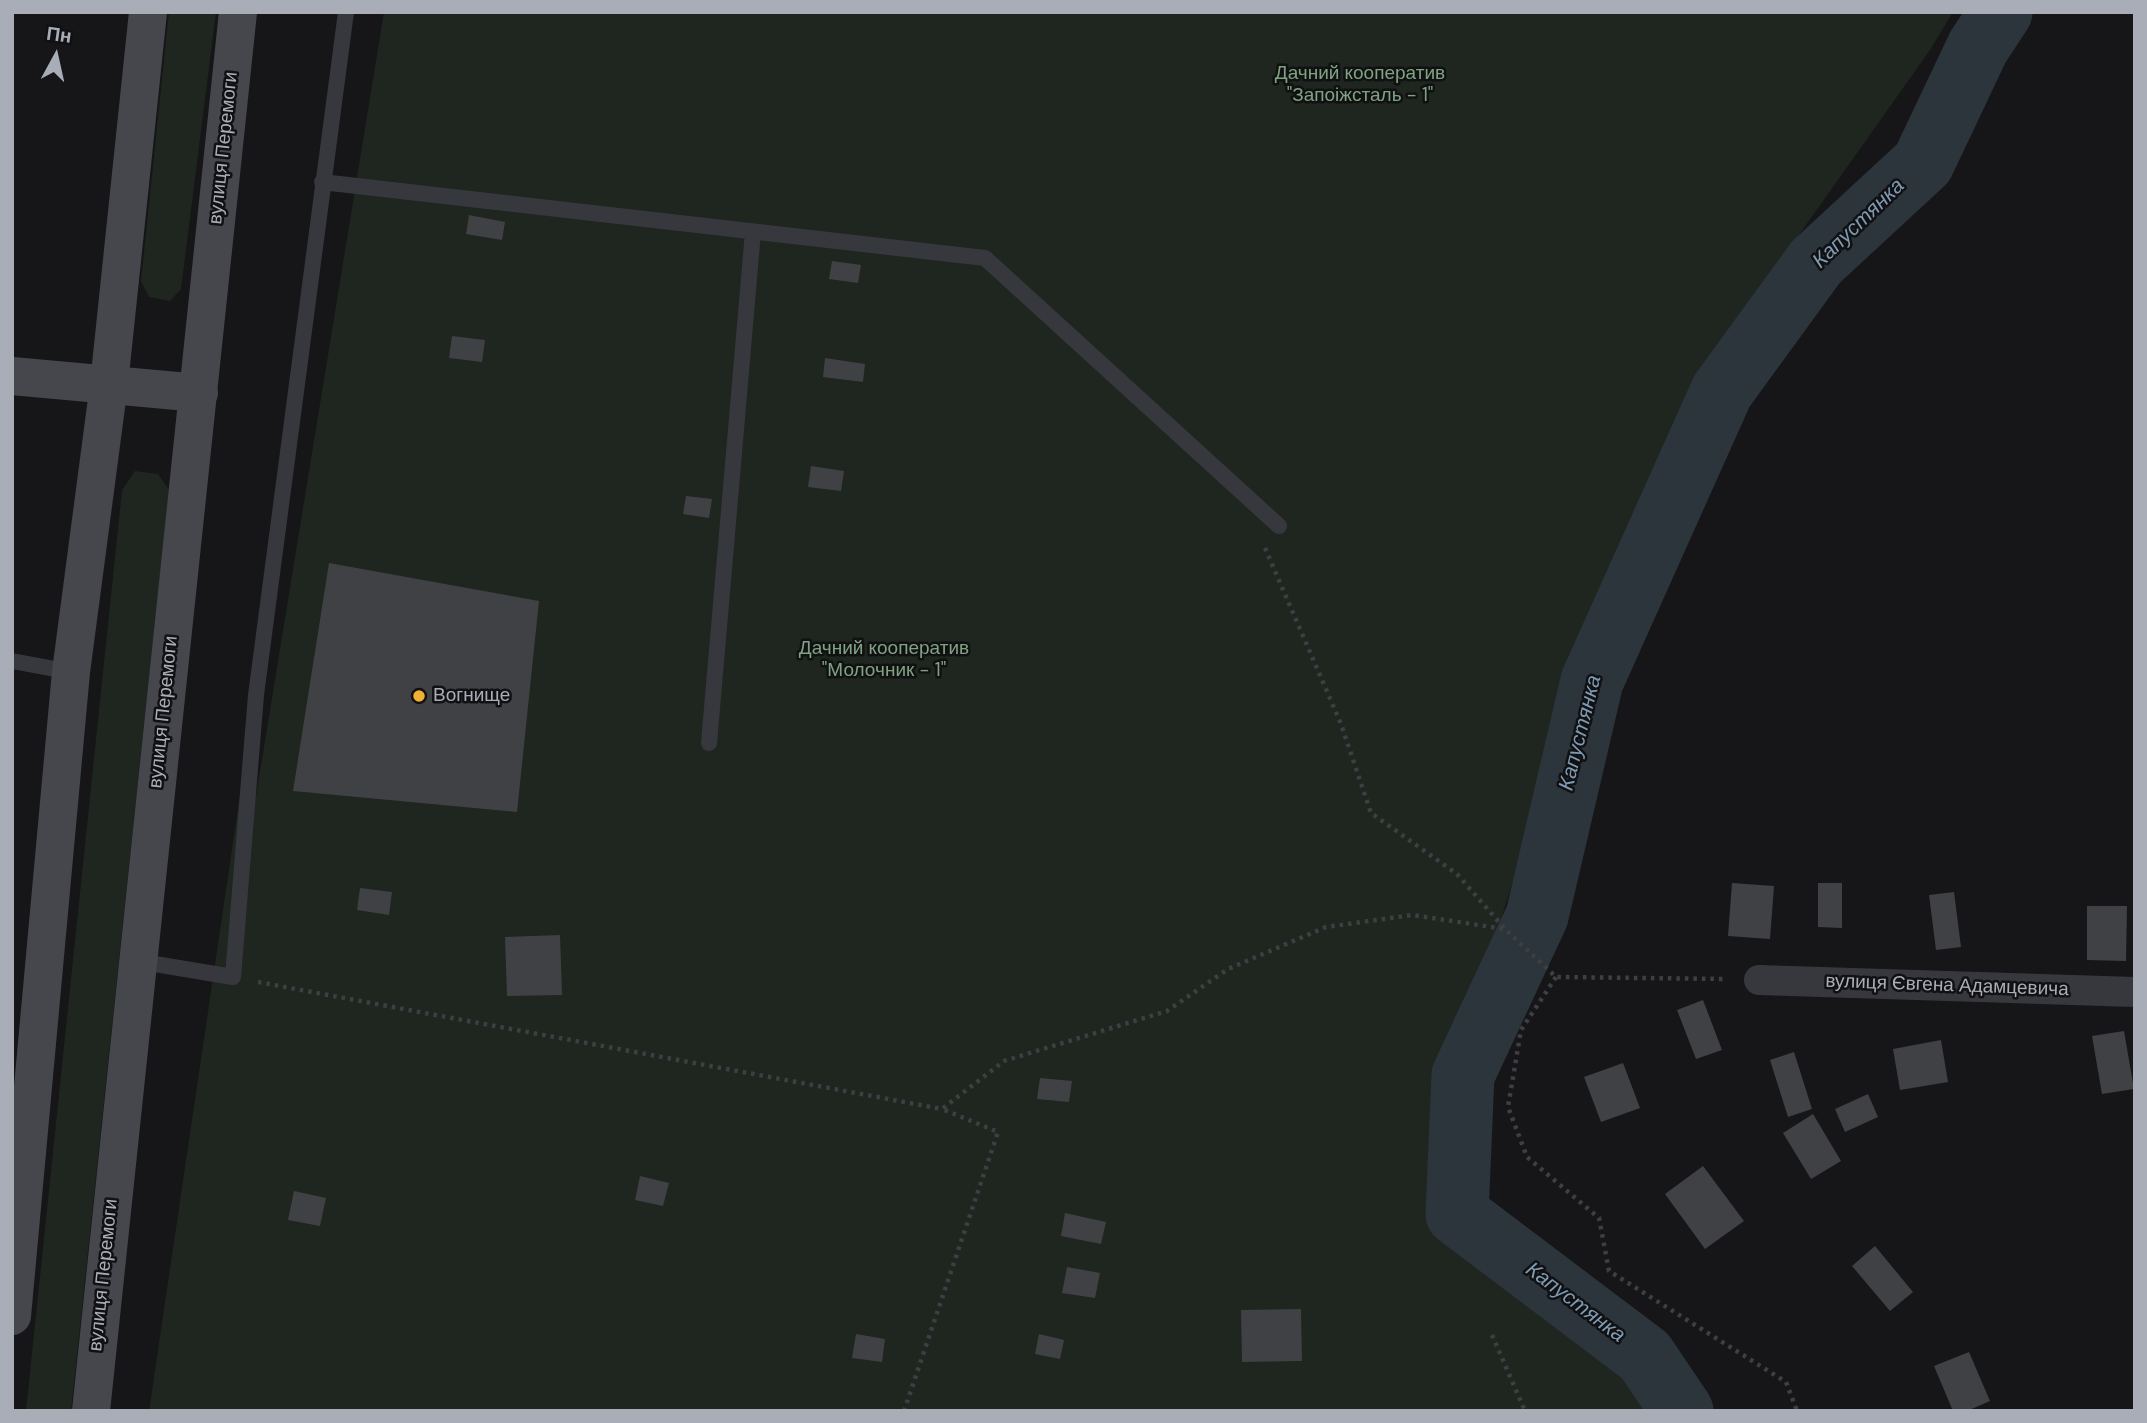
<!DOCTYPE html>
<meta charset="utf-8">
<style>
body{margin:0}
#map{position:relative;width:2147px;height:1423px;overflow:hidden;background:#161618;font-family:"DM Sans",sans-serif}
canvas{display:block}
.frame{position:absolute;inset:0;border:14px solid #a8adb8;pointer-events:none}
.north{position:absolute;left:21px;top:21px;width:70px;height:70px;-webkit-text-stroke:5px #111113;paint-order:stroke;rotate:8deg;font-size:19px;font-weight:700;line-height:28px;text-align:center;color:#a8adb8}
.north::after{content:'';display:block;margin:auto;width:24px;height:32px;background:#a8adb8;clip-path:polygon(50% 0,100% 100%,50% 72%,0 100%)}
</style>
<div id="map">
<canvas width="2147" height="1423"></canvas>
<div class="frame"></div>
<div class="north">Пн</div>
</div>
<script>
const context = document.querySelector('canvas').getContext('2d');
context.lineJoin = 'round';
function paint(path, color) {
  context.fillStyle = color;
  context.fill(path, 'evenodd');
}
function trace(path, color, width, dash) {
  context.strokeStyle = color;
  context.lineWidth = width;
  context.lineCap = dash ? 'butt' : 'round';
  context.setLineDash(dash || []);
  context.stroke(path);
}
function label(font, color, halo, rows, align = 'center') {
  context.font = font + ' "DM Sans",sans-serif';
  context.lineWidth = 5;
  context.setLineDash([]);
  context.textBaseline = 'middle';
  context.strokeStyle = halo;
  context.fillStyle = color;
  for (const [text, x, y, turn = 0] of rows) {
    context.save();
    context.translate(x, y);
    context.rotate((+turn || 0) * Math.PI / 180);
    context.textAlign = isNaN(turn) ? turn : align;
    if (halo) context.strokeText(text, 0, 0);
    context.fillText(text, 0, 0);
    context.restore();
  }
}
paint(new Path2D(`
 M169,12H216L181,289L170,301L149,297L141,281Z
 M384,12H1953L1930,50L1699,376L1586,651L1482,979L1442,1067L1427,1217L1614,1359L1653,1411H149L240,795L256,796Z
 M135,471L158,474L169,490L71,1411H26L122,490Z`), '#1e261f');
trace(new Path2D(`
 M1682,1411L1645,1356L1457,1214L1463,1075L1537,916L1592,681L1722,391L1816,262L1923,163L1978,47L2001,12`), '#2c353c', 63);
paint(new Path2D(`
 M469,215L505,222L502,240L466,234Z
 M832,261L861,265L858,283L829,279Z
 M452,336L485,340L482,362L449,358Z
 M825,358L865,364L863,382L823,377Z
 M811,466L844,471L841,491L808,487Z
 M686,496L712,499L709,518L683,514Z
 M329,563L539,601L517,812L293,791Z
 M1732,883L1774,886L1770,939L1728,936Z
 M1818,883H1842V928L1818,927Z
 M360,888L392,892L389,915L357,910Z
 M1954,892L1961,947L1936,950L1929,895Z
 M2087,906H2127L2126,961L2087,960Z
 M560,935L562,995L507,996L505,937Z
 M1703,1000L1722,1050L1696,1059L1677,1010Z
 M2124,1031L2134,1089L2102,1094L2092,1036Z
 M1941,1040L1948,1082L1900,1090L1893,1049Z
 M1794,1052L1812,1109L1788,1117L1770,1060Z
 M1623,1063L1640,1108L1601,1122L1584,1077Z
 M1040,1078L1072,1081L1069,1102L1037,1099Z
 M1868,1094L1878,1117L1845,1132L1835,1109Z
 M1813,1114L1841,1161L1811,1179L1783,1133Z
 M1703,1166L1744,1221L1705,1249L1665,1194Z
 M640,1176L669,1183L663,1206L635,1200Z
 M294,1191L326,1198L320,1226L288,1220Z
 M1065,1213L1106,1222L1101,1244L1061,1236Z
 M1875,1246L1913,1292L1890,1311L1852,1266Z
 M1067,1267L1100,1273L1095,1298L1062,1293Z
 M1301,1309L1302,1361L1242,1362L1241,1310Z
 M856,1334L885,1339L882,1362L852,1358Z
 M1039,1334L1064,1340L1060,1359L1035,1354Z
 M1969,1352L1990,1401L1967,1411H1953L1934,1366Z`), '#404145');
trace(new Path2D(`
 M1265,548L1341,724L1371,813L1457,874L1505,929L1556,977L1727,979
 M1556,977L1521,1030L1508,1107L1527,1157L1599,1218L1609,1271L1786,1382L1797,1411
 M258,982L942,1109L1004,1061L1167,1011L1228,969L1326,927L1412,915L1505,929
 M1492,1335L1525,1411
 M904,1411L998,1132L942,1109`), '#3d3f44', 4.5, [3.5, 5]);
trace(new Path2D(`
 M322,182L985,258L1279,526
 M12,661L71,672
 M709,743L753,232
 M137,961L233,977L256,695L346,12`), '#37383d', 16);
trace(new Path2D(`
 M1759,980L2135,992`), '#37383d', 30);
trace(new Path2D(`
 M12,376L199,393
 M12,1316L71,672L109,384L148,12
 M91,1411L238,12`), '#45474d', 38);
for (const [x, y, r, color] of [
 [419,696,7,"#f2b134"]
]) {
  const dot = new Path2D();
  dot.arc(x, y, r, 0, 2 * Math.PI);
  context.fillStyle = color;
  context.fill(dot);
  trace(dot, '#111113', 2.5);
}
label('19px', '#7fa381', '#111113', [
 ["Дачний кооператив",1360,74],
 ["\"Запоіжсталь - 1\"",1360,96],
 ["Дачний кооператив",884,649],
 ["\"Молочник - 1\"",884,671]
]);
label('19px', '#a8adb8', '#111113', [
 ["вулиця Перемоги",224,148,-84],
 ["вулиця Перемоги",164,712,-84],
 ["вулиця Євгена Адамцевича",1947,986,2],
 ["вулиця Перемоги",104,1275,-84]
]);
label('19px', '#a8adb8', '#111113', [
 ["Вогнище",433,696]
], 'left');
label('italic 21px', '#7f9bb3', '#111113', [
 ["Капустянка",1859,224,-44],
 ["Капустянка",1581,733,-76],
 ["Капустянка",1575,1303,37]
]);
</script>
